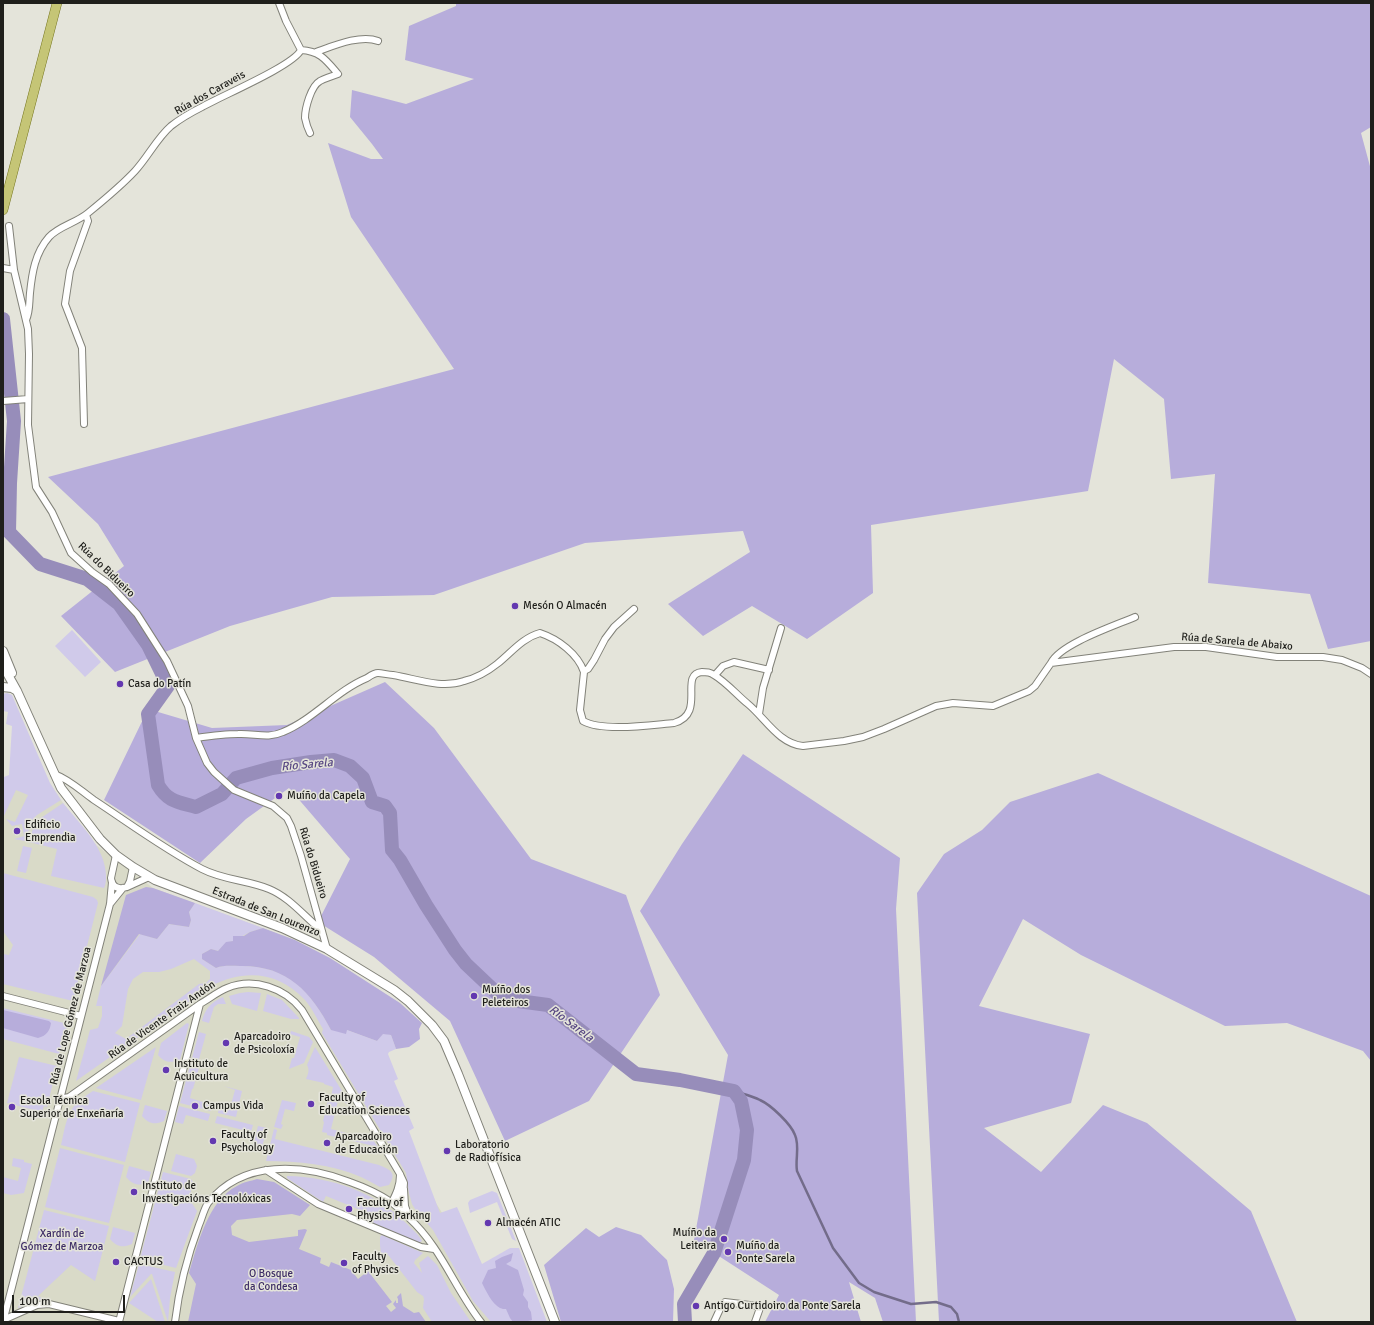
<!DOCTYPE html>
<meta charset="utf-8">
<style>
body{margin:0}
#map{position:relative;width:1374px;height:1325px;overflow:hidden;background:#e4e4da;font-family:Signika,sans-serif}
canvas{display:block}
.frame{position:absolute;inset:0;border:4px solid #1f1f1b;pointer-events:none}
.scale{position:absolute;left:12px;top:1295px;width:113px;height:18px;box-sizing:border-box;border:2px solid #1f1f1b;border-top:0;padding-left:5px;font-size:12px;line-height:14px;white-space:nowrap;color:#1f1f1b;-webkit-text-stroke:3px #e4e4da;paint-order:stroke}
</style>
<div id="map">
<canvas width="1374" height="1325"></canvas>
<div class="frame"></div>
<div class="scale">100 m</div>
</div>
<script>
const context = document.querySelector('canvas').getContext('2d');
context.lineJoin = 'round';
function paint(path, color) {
  context.fillStyle = color;
  context.fill(path, 'evenodd');
}
function trace(path, color, width, dash) {
  context.strokeStyle = color;
  context.lineWidth = width;
  context.lineCap = dash ? 'butt' : 'round';
  context.setLineDash(dash || []);
  context.stroke(path);
}
function label(font, color, halo, rows, align = 'center') {
  context.font = font + ' Signika,sans-serif';
  context.lineWidth = 3;
  context.setLineDash([]);
  context.textBaseline = 'middle';
  context.strokeStyle = halo;
  context.fillStyle = color;
  for (const [text, x, y, turn = 0] of rows) {
    context.save();
    context.translate(x, y);
    context.rotate((+turn || 0) * Math.PI / 180);
    context.textAlign = isNaN(turn) ? turn : align;
    if (halo) context.strokeText(text, 0, 0);
    context.fillText(text, 0, 0);
    context.restore();
  }
}
paint(new Path2D(`
 M50,783L63,803L96,845L153,888L295,940L421,1179L510,1322H3V784Z`), '#d9dac8');
paint(new Path2D(`
 M72,630L101,662L85,677L55,646Z
 M7,693L12,695L50,783L61,800L37,815L32,820L25,841L14,839L24,836L22,824L12,826L6,819L15,822L28,795L16,790L3,818V780L4,777L9,775L12,726L6,724L8,712L3,711V694Z
 M63,803C79,823 106,848 106,876C106,880 106,884 104,888L51,876L57,849L29,842L35,822Z
 M23,846L32,848L26,873L17,871Z
 M3,873L93,897L97,900L98,903L73,1001L3,984V954L9,955L13,945L3,931Z
 M195,903L263,928L250,932L233,941L226,943L218,951L211,949L202,954V959L216,968C223,965 232,966 240,966C287,965 311,991 331,1030H347L377,1041L383,1033L391,1035L396,1049L389,1052L388,1054L398,1079L394,1081L414,1128L409,1131L440,1213L457,1207L482,1264L510,1248H519L547,1322H491L473,1301L433,1230L417,1212L412,1204L409,1193L406,1173L322,1033L323,1029C317,1019 312,1008 305,1000C278,971 244,969 211,986L76,1081L90,1030L98,1028L102,1016V1006H96L101,986L140,934L157,939L169,924L189,927L191,920L189,912ZM194,959L210,971V979L206,983L199,984L126,1039L115,1033L122,1026L128,989L133,979L143,972H159L171,969Z
 M248,992L261,993L257,1011L232,1004L229,996L240,993Z
 M267,994L282,1000L299,1018V1019H291L263,1011Z
 M223,997L226,1004H218L214,1007L209,1023L202,1021C205,1009 211,1002 223,997Z
 M3,1008L68,1024L59,1054L3,1039Z
 M187,1023L189,1024L180,1060C170,1063 165,1063 158,1055L161,1043Z
 M291,1031L309,1037L313,1042L304,1063L289,1069L292,1058H294L300,1037L290,1034Z
 M199,1032L206,1034L198,1063L200,1064L193,1089H192L190,1098L212,1105L211,1111L180,1103Z
 M156,1047L141,1100L96,1088Z
 M315,1047L350,1104L345,1103L346,1099L339,1097L331,1129L370,1139L371,1137L378,1147L327,1135V1133L322,1132L324,1122L323,1121L329,1096L331,1097L333,1087L324,1084V1083L306,1079C308,1074 310,1070 307,1065Z
 M19,1057L57,1066L47,1107L44,1106L42,1112L7,1103Z
 M224,1086L242,1091L236,1117L218,1113L219,1107L220,1106L230,1108L235,1090Z
 M93,1091L140,1103L125,1162L61,1145C64,1132 66,1115 75,1105C80,1099 87,1095 93,1091Z
 M282,1100L296,1103L294,1111L285,1109L281,1124L283,1125L281,1129L274,1127Z
 M145,1105L167,1111L164,1121C154,1125 149,1124 142,1116Z
 M179,1106L210,1114L208,1121L186,1115L183,1124L175,1122Z
 M217,1116L253,1125L251,1132L215,1123Z
 M258,1126L267,1128L262,1147L253,1145Z
 M274,1129L277,1130L275,1139L379,1165C391,1170 397,1173 389,1185L380,1187C374,1184 368,1180 361,1177C331,1164 298,1161 266,1161Z
 M60,1148L124,1165L109,1223L45,1207Z
 M176,1154L194,1159L197,1166L195,1173L191,1176L171,1171Z
 M13,1158L24,1160V1162L32,1164L24,1193L11,1195L3,1193V1177L18,1181L21,1168L12,1166Z
 M129,1166L151,1172L148,1183C138,1186 133,1185 126,1177Z
 M163,1172L191,1179L193,1182L189,1199L197,1211L176,1268L140,1259Z
 M287,1176C332,1177 376,1192 408,1225C413,1230 419,1235 422,1241L419,1243L373,1223L375,1216L326,1196L323,1202L287,1178Z
 M492,1191L497,1193L516,1241L512,1239L497,1202L470,1213L468,1203L470,1200Z
 M44,1210L109,1226L95,1281L71,1265L38,1296L43,1299L18,1308Z
 M113,1227L135,1233L132,1244C122,1248 117,1247 110,1239Z
 M382,1235L423,1253L415,1260L414,1263L422,1273L419,1263L428,1256L437,1265L451,1293L471,1322H432L423,1308L424,1299L423,1296L417,1292L389,1256L387,1254H381L380,1245V1237Z
 M139,1264L175,1272L170,1298L168,1322L152,1274H151L130,1297Z
 M151,1279L165,1322H158L129,1303Z`), '#d0caea');
paint(new Path2D(`
 M456,3H1371V127L1361,133L1371,170V641L1328,649L1310,594L1208,583L1215,474L1171,479L1164,399L1114,359L1088,491L871,525L873,593L807,639L752,606L703,636L668,604L750,552L743,531L585,543L434,595L332,597L230,626L115,672L61,616L124,566L98,524L48,477L454,369L351,217L328,143L371,159H383L372,144L350,117L352,90L406,104L474,79L405,60L409,26L456,6Z
 M385,682L434,728L531,859L626,895L660,995L589,1101L505,1141L450,1021L374,957L318,922L350,859L289,788L246,819L200,863L104,800L148,709L212,728L287,725Z
 M743,754L900,858L896,909L916,1322H883L875,1298L849,1282L861,1322H765L779,1295L694,1240L728,1055L640,911L682,844Z
 M1098,773L1371,896V1061L1363,1051L1287,1023L1225,1026L1081,955L1023,919L979,1006L1090,1034L1071,1103L984,1128L1041,1172L1103,1105L1147,1123L1251,1211L1297,1322H939L917,893L944,854L982,830L1010,802Z
 M146,887L153,888L195,903L189,912L191,920L189,927L169,924L157,939L139,934L101,986L126,895Z
 M263,928L295,940L330,958L400,1003L422,1023L419,1029L420,1039L409,1047L396,1049L391,1035L383,1034L377,1041L347,1030L346,1034L331,1030C311,991 286,965 240,966C232,966 223,965 216,968L202,959V954L211,949L218,951L226,942L233,941V936H244L250,932Z
 M3,1010L49,1021L51,1023C50,1031 46,1036 38,1038L3,1028Z
 M257,1179L274,1182L310,1205L300,1216L292,1214L237,1220L231,1226L232,1235L249,1242L298,1236V1230L305,1229L307,1230L299,1249L321,1258L320,1263L329,1267L331,1262L351,1270L358,1279L368,1271L392,1302L386,1306L391,1312L396,1308L393,1304L396,1300V1303H398V1299L397,1297L401,1293L403,1306L414,1313L419,1312L426,1322H188L196,1284L189,1273C198,1243 208,1201 237,1186C243,1182 251,1181 257,1179Z
 M616,1227L641,1235L667,1260L674,1289L673,1322H561L544,1265L586,1228L599,1237Z
 M513,1253L511,1261L506,1264L518,1270L524,1290L523,1295L528,1302V1307L531,1312L532,1320L524,1322H513L510,1318L506,1309C504,1309 502,1309 500,1308C492,1304 486,1291 482,1283L488,1270L496,1268L495,1261L502,1257Z`), '#b7addb');
trace(new Path2D(`
 M734,1091C743,1094 752,1096 760,1100C771,1105 791,1124 795,1135C800,1146 795,1159 797,1171L833,1248L859,1283L874,1292L911,1304L936,1302L951,1307L957,1314L959,1322`), '#736c8a', 2.5);
trace(new Path2D(`
 M3,319L14,421L10,483L9,532L40,564L87,579L119,604L148,645L168,686L148,714L158,785C168,802 178,802 196,807L222,794L236,778L272,768L311,762L334,760L350,766L363,778L372,802L385,806L390,813L392,850L400,860L426,905L455,950L466,964L503,999L548,1005L636,1074L680,1080L734,1091L741,1101L747,1130L744,1160L714,1253L684,1304L685,1322`), '#978dba', 14);
const street = new Path2D(`
 M279,3L286,21L301,50
 M301,50C320,51 326,60 338,74C332,76 326,78 320,81C311,86 305,108 305,118C306,123 308,129 310,133
 M316,52C333,46 361,34 378,41
 M9,226L14,270L28,329L29,354L28,425L36,487L52,512L71,553L92,572L109,584L137,614L167,661L188,706L196,738L207,763L214,772L234,790L273,806L287,818L291,826L301,856L327,949
 M3,268L14,270
 M26,320C30,311 29,303 30,293C32,273 35,253 49,237C59,226 76,223 88,213C104,200 121,186 135,171C148,157 157,138 171,126C180,119 192,112 202,107C221,96 293,66 301,50
 M3,401L28,399
 M84,424L82,348L65,304L70,271L88,221L86,215
 M1051,663C1060,644 1114,626 1135,617
 M584,671L588,669L594,660L605,639L614,627L634,609
 M715,675L723,666L734,662L769,670
 M759,714L763,688L781,628
 M196,738C210,736 224,734 238,734C254,733 268,739 283,732C314,719 336,691 367,678C370,676 374,673 378,673C382,673 388,675 393,675C417,679 441,689 464,681C476,678 487,672 497,664C511,653 522,638 540,633C558,639 578,654 584,672L580,710L583,721C603,732 650,725 674,723C707,714 678,674 702,672C707,672 710,672 714,675C726,682 737,695 748,704C765,718 779,744 803,746L844,741L863,737L884,729L936,706L953,703L993,706L1029,691L1035,686L1051,663L1174,647H1206L1277,657H1323L1342,660L1362,668L1371,674
 M54,774C69,779 81,791 94,800C129,823 164,849 202,869C223,880 247,880 269,889C289,897 304,916 321,930
 M116,855L111,878C112,887 118,890 127,887L130,881L133,867
 M127,887L149,877
 M110,904L123,888
 M3,996L81,1016
 M60,1099L69,1097L200,1004C209,999 217,992 227,988C254,977 285,988 302,1010L400,1174C401,1177 403,1180 404,1183C404,1191 399,1201 392,1203
 M266,1170L318,1204L421,1247L434,1249
 M404,1189L405,1206L409,1217
 M392,1202C396,1194 400,1186 400,1175
 M3,1320L37,1305L49,1304L119,1321
 M3,1322L110,904L112,882
 M119,1322L200,1004
 M175,1322C179,1288 187,1257 199,1225C202,1218 204,1209 208,1203C243,1159 303,1164 350,1182C364,1187 378,1193 391,1202C397,1207 403,1212 409,1218C441,1247 455,1289 481,1322
 M714,1322L720,1309L725,1302L758,1306L760,1308L755,1322`);
const secondary = new Path2D(`
 M3,651L12,673
 M3,666L17,691L61,788L100,839L116,855L133,867L155,880L282,928L327,949L394,990L408,1001L432,1025L444,1041L458,1074L555,1322
 M3,687L12,688L17,691`);
const primary = new Path2D(`
 M3,210L57,3`);
trace(street, '#828279', 8);
trace(secondary, '#828279', 10);
trace(primary, '#72721b', 10);
trace(street, '#fff', 6);
trace(secondary, '#fff', 8);
trace(primary, '#c5c576', 9);
for (const [x, y, r, color] of [
 [515,606,4,"#6338b0"],
 [120,684,4,"#6338b0"],
 [279,796,4,"#6338b0"],
 [17,831,4,"#6338b0"],
 [474,996,4,"#6338b0"],
 [226,1043,4,"#6338b0"],
 [166,1070,4,"#6338b0"],
 [311,1104,4,"#6338b0"],
 [195,1106,4,"#6338b0"],
 [12,1107,4,"#6338b0"],
 [213,1141,4,"#6338b0"],
 [327,1143,4,"#6338b0"],
 [447,1151,4,"#6338b0"],
 [134,1192,4,"#6338b0"],
 [349,1209,4,"#6338b0"],
 [488,1223,4,"#6338b0"],
 [724,1239,4,"#6338b0"],
 [728,1252,4,"#6338b0"],
 [116,1262,4,"#6338b0"],
 [344,1263,4,"#6338b0"],
 [696,1306,4,"#6338b0"]
]) {
  const dot = new Path2D();
  dot.arc(x, y, r, 0, 2 * Math.PI);
  context.fillStyle = color;
  context.fill(dot);
  trace(dot, '#e4e4da', 1.5);
}
label('11px', '#1f1f1b', '#e4e4da', [
 ["Rúa dos Caraveis",210,93,-29],
 ["Rúa do Bidueiro",106,570,44],
 ["Rúa de Sarela de Abaixo",1237,642,5],
 ["Rúa do Bidueiro",313,863,73],
 ["Estrada de San Lourenzo",266,912,22],
 ["Rúa de Lope Gómez de Marzoa",71,1016,-76],
 ["Rúa de Vicente Fraiz Andón",162,1020,-35]
]);
label('11px', '#1f1f1b', '#e4e4da', [
 ["Mesón O Almacén",523,606],
 ["Casa do Patín",128,684],
 ["Muíño da Capela",287,796],
 ["Edificio",25,825],
 ["Emprendia",25,838],
 ["Muíño dos",482,990],
 ["Peleteiros",482,1003],
 ["Aparcadoiro",234,1037],
 ["de Psicoloxía",234,1050],
 ["Instituto de",174,1064],
 ["Acuicultura",174,1077],
 ["Faculty of",319,1098],
 ["Education Sciences",319,1111],
 ["Escola Técnica",20,1101],
 ["Superior de Enxeñaría",20,1114],
 ["Campus Vida",203,1106],
 ["Faculty of",221,1135],
 ["Psychology",221,1148],
 ["Aparcadoiro",335,1137],
 ["de Educación",335,1150],
 ["Laboratorio",455,1145],
 ["de Radiofísica",455,1158],
 ["Instituto de",142,1186],
 ["Investigacións Tecnolóxicas",142,1199],
 ["Faculty of",357,1203],
 ["Physics Parking",357,1216],
 ["Almacén ATIC",496,1223],
 ["Muíño da",716,1233,"right"],
 ["Leiteira",716,1246,"right"],
 ["Muíño da",736,1246],
 ["Ponte Sarela",736,1259],
 ["Faculty",352,1257],
 ["of Physics",352,1270],
 ["CACTUS",124,1262],
 ["Antigo Curtidoiro da Ponte Sarela",704,1306]
], 'left');
label('11px', '#3e2d66', '#e4e4da', [
 ["Xardín de",62,1234],
 ["Gómez de Marzoa",62,1247],
 ["O Bosque",271,1274],
 ["da Condesa",271,1287]
]);
label('italic 12px', '#574782', '#e4e4da', [
 ["Río Sarela",307,765,-5],
 ["Río Sarela",571,1024,37]
]);
</script>
